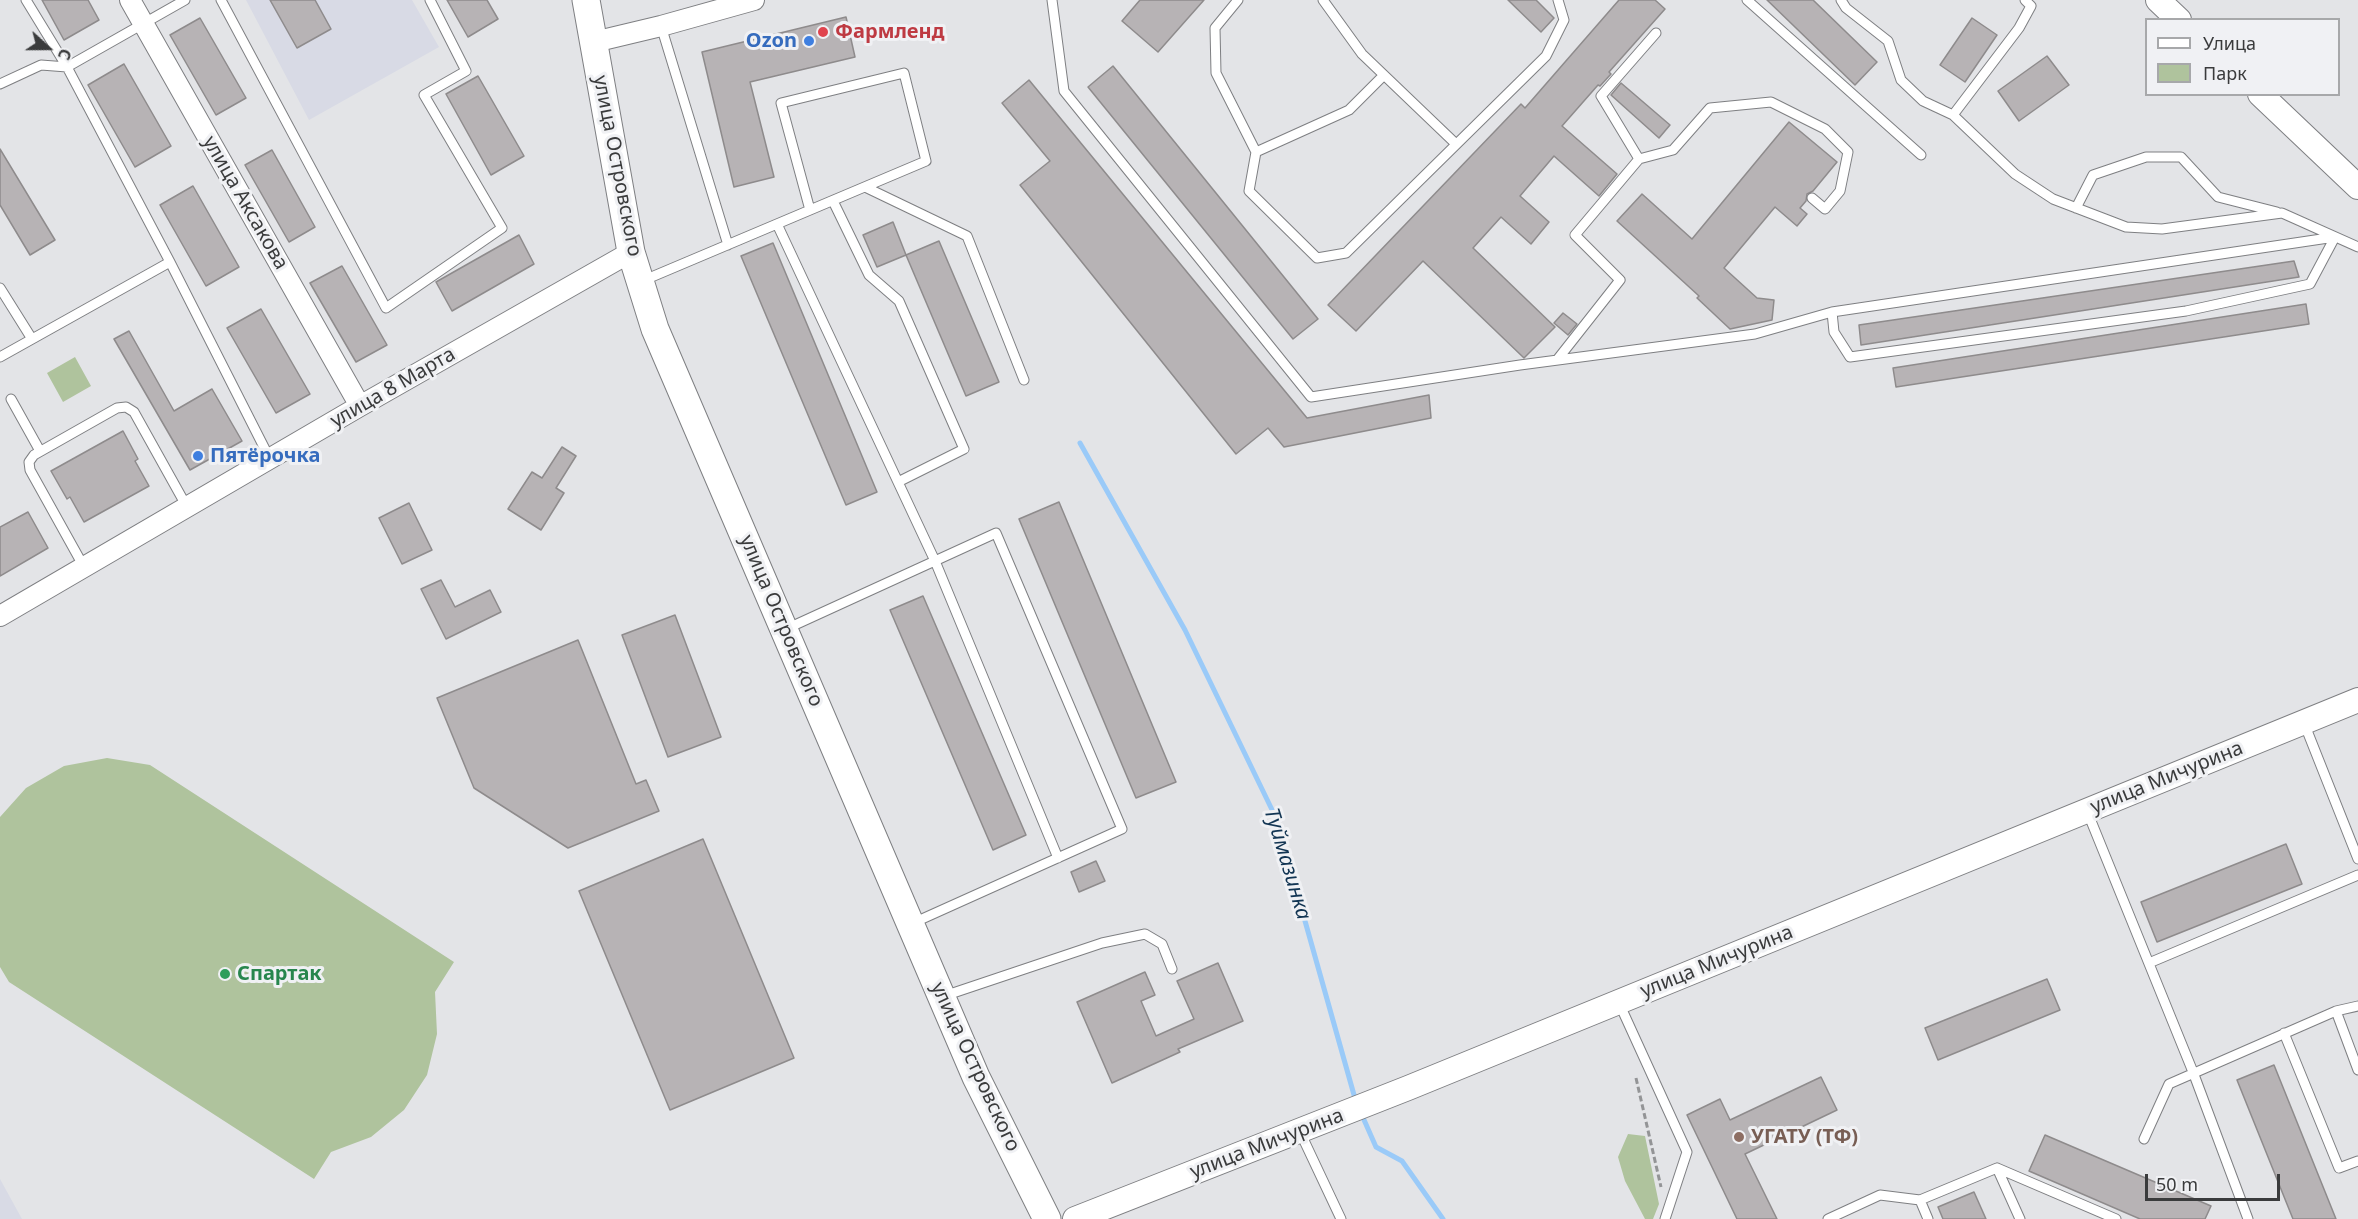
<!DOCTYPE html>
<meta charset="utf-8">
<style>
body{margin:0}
#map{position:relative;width:2358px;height:1219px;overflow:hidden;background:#e3e4e7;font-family:"Noto Sans",sans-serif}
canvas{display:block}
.legend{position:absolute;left:2145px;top:18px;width:195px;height:78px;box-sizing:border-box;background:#f0f1f4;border:2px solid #a7a8aa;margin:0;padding:8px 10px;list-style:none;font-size:18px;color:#3a3b3c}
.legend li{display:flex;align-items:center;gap:12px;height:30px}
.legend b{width:30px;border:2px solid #a7a8aa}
.north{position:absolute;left:18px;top:18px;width:60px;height:60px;-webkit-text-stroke:4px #f0f1f4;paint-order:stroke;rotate:111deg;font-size:16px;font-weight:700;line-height:24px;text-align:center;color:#3a3b3c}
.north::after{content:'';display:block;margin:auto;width:21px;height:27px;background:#3a3b3c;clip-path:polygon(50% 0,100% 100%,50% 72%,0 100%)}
.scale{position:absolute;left:2145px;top:1174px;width:135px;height:27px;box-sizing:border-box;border:3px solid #3a3b3c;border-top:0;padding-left:8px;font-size:18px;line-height:21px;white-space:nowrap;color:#3a3b3c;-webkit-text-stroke:4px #f0f1f4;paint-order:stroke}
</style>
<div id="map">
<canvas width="2358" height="1219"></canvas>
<ul class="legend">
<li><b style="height:8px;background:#fff"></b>Улица</li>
<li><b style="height:16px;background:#afc39d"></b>Парк</li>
</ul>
<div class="north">С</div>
<div class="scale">50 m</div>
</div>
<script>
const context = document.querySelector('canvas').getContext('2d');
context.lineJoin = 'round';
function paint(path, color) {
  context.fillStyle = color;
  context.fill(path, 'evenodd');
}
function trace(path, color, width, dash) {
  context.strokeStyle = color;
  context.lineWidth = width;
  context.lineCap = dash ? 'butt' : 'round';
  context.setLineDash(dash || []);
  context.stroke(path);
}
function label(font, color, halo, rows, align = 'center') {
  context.font = font + ' "Noto Sans",sans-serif';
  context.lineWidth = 6;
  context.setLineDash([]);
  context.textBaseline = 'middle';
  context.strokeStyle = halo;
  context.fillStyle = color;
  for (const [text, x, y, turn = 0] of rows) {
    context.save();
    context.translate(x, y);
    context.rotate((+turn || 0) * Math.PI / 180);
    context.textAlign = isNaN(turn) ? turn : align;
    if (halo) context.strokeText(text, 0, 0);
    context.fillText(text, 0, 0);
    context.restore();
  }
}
paint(new Path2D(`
 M246,0H412L439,47L309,120Z
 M0,1179L22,1219H0Z`), '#d8dae5');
paint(new Path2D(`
 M75,357L91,386L63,402L47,373Z
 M107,758L150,765L454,962L435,992L437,1034L427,1075L404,1110L371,1137L331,1152L314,1179L9,982L0,967V817L26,788L64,766Z
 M1628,1134L1645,1136L1659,1204L1653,1219H1645L1625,1181L1618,1157Z`), '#afc39d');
trace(new Path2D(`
 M1080,443L1185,630L1276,818L1356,1102
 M1361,1113L1376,1147L1402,1161L1443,1219`), '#9acaf8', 5);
const building = new Path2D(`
 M42,0H88L99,20L64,40Z
 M270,0H315L331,29L297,48Z
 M447,0H487L498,19L468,37Z
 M1140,0H1204L1158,52L1122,21Z
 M1508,0H1536L1554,18L1541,32Z
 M1619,0H1655L1665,9L1609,72L1611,74L1600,86L1598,85L1562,126L1617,174L1599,196L1554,156L1520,196L1549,222L1531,244L1501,217L1473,248L1555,327L1524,358L1423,261L1356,331L1328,305L1521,104L1525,108Z
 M1767,0H1813L1877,62L1855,85Z
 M846,17L855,57L750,82L774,177L734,187L702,52Z
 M200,18L246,98L216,115L170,35Z
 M1972,18L1997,35L1965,82L1940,65Z
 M2047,56L2069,85L2019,121L1998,91Z
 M124,64L171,146L135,167L88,85Z
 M1113,66L1318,319L1293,339L1088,87Z
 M478,76L524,156L491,175L446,94Z
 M1029,80L1307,418L1429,395L1431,418L1284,447L1268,428L1236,454L1020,185L1050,161L1002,103Z
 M1621,83L1670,125L1659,138L1611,95Z
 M1789,122L1837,162L1813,191L1807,194L1806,201L1800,208L1807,214L1797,226L1775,207L1724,268L1757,298L1774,300L1772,320L1730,329L1697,298L1699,296L1617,221L1642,194L1692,239Z
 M0,149L55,240L30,255L0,205Z
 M272,150L315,227L289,242L245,165Z
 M193,186L239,267L206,286L160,205Z
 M893,222L906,255L877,267L863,235Z
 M519,235L534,264L452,311L436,282Z
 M939,241L999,382L966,396L906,255Z
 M773,243L877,492L846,505L741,256Z
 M2294,261L2299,277L1861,345L1859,325Z
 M342,266L387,345L356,362L310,283Z
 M2306,304L2309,324L1896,387L1893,368Z
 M261,309L310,394L276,413L227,328Z
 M1563,313L1577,324L1568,335L1554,323Z
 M129,331L174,411L212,389L242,441L190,470L114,339Z
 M123,431L138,459L135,461L149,486L84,522L70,497L67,499L51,471Z
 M562,447L576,456L556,488L564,493L541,530L508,509L532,472L542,478Z
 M1059,502L1176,782L1136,798L1019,519Z
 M409,503L432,550L402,564L379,518Z
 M28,512L48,548L0,576V527Z
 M441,580L455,607L490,590L501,612L446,639L421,589Z
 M923,596L1026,835L993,850L890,610Z
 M675,615L721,737L668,757L622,635Z
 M578,640L636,784L646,780L659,811L568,848L474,788L437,698Z
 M703,839L794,1058L670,1110L579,891Z
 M2286,844L2302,884L2157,942L2141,902Z
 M1096,861L1105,881L1079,892L1071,872Z
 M1218,963L1243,1021L1178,1049L1180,1052L1112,1083L1077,1002L1145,972L1155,995L1141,1001L1156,1036L1194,1019L1177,981Z
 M2047,979L2060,1010L1938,1060L1925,1028Z
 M2274,1065L2336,1219H2293L2237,1080Z
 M1821,1077L1837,1110L1745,1154L1777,1219H1737L1687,1115L1720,1099L1730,1120Z
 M2045,1135L2211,1206L2205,1219H2140L2029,1171Z
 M1974,1192L1986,1219H1943L1938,1207Z`);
paint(building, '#b7b3b5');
trace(building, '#8e8b8c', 1.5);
const service = new Path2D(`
 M26,0L67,67
 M185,0L67,67L170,262L270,459
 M221,0L386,308L502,228L424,95L466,71L430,0
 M1052,0L1064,91L1311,397L1520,365L1755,334L1832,312
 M1238,0L1215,28L1216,73L1256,152L1249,191L1317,258L1346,253L1546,56L1564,20L1558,0
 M1323,0L1362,54L1456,144
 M1747,0L1921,155
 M1841,0L1846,8L1888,41L1901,80L1923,101L1953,115L2019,28L2031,6L2025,0
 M661,26L728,245
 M0,84L41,65L67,67
 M1953,115L2015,174L2053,199L2126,227L2162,229L2282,213L2358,247
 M1256,152L1349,110L1384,75
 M1639,159L1601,96L1656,33
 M865,187L967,236L1024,380
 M833,201L869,275L899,301L964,449L898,482
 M2076,208L2093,175L2146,157H2181L2218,197L2277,212
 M777,224L935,561L1058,858
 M2335,237L2310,284L2186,311L1850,357L1834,332L1832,312Z
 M642,281C737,241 831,201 926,161L904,73L781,103L810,210
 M0,288L32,339
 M0,357L170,262
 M1557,360L1620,280L1575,235L1639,159L1673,150L1710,108L1771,102L1825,129L1848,152L1840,191L1825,209L1812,198
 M11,399L40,451
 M84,567L30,470L29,462L34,455L117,408L126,407L134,412L187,507
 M786,629L996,533L1122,829L913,923
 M2304,723L2358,859
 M2087,811L2193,1072L2248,1219
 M2149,963L2358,875
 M944,996L1102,943L1145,934L1162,944L1172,969
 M1619,1003L1687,1152L1665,1219
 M2358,1006L2336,1011L2358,1070
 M2284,1033L2339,1168L2358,1161
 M1300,1132L1341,1219
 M2144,1139L2169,1084L2336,1011
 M1997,1168L2020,1219
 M1828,1219L1880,1195L1920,1200
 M1928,1219L1920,1200L1997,1168L2116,1219`);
const minor = new Path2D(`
 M130,0L360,406
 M594,42L661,26L754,0
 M0,616L360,406L631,252`);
const tertiary = new Path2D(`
 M2158,0L2179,20
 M2260,94L2358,187
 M1075,1219L1408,1088L2358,700`);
const secondary = new Path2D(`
 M586,0L631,252L655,329L976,1077L1047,1219`);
trace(service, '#7e7f82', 11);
trace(minor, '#7e7f82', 22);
trace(tertiary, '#7e7f82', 26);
trace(secondary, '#7e7f82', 29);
trace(new Path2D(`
 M1636,1078L1661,1187`), '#939496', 3, [6, 3]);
trace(service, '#fff', 9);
trace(minor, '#fff', 20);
trace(tertiary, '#fff', 24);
trace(secondary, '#fff', 27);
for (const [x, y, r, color] of [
 [823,32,6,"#e0444e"],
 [809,41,6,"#3f7fe0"],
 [198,456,6,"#3f7fe0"],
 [225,974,6,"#2e9e5b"],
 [1739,1137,6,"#8d6e63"]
]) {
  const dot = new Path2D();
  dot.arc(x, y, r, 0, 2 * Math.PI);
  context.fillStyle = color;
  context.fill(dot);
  trace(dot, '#f0f1f4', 2);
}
label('bold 20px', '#be3a42', '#f0f1f4', [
 ["Фармленд",835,32]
], 'left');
label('bold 20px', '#366cbe', '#f0f1f4', [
 ["Ozon",797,41],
 ["Пятёрочка",210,456,"left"]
], 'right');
label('20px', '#3a3b3c', '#f0f1f4', [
 ["улица Островского",617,166,79],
 ["улица Аксакова",245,203,60],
 ["улица 8 Марта",393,388,-30],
 ["улица Островского",781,621,67],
 ["улица Мичурина",2167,778,-22],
 ["улица Мичурина",1717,962,-22],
 ["улица Островского",975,1067,65],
 ["улица Мичурина",1267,1144,-21]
]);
label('bold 20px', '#27864d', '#f0f1f4', [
 ["Спартак",237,974]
], 'left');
label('bold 20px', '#785e54', '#f0f1f4', [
 ["УГАТУ (ТФ)",1751,1137]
], 'left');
label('italic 21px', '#123553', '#f0f1f4', [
 ["Туймазинка",1287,864,73]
]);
</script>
